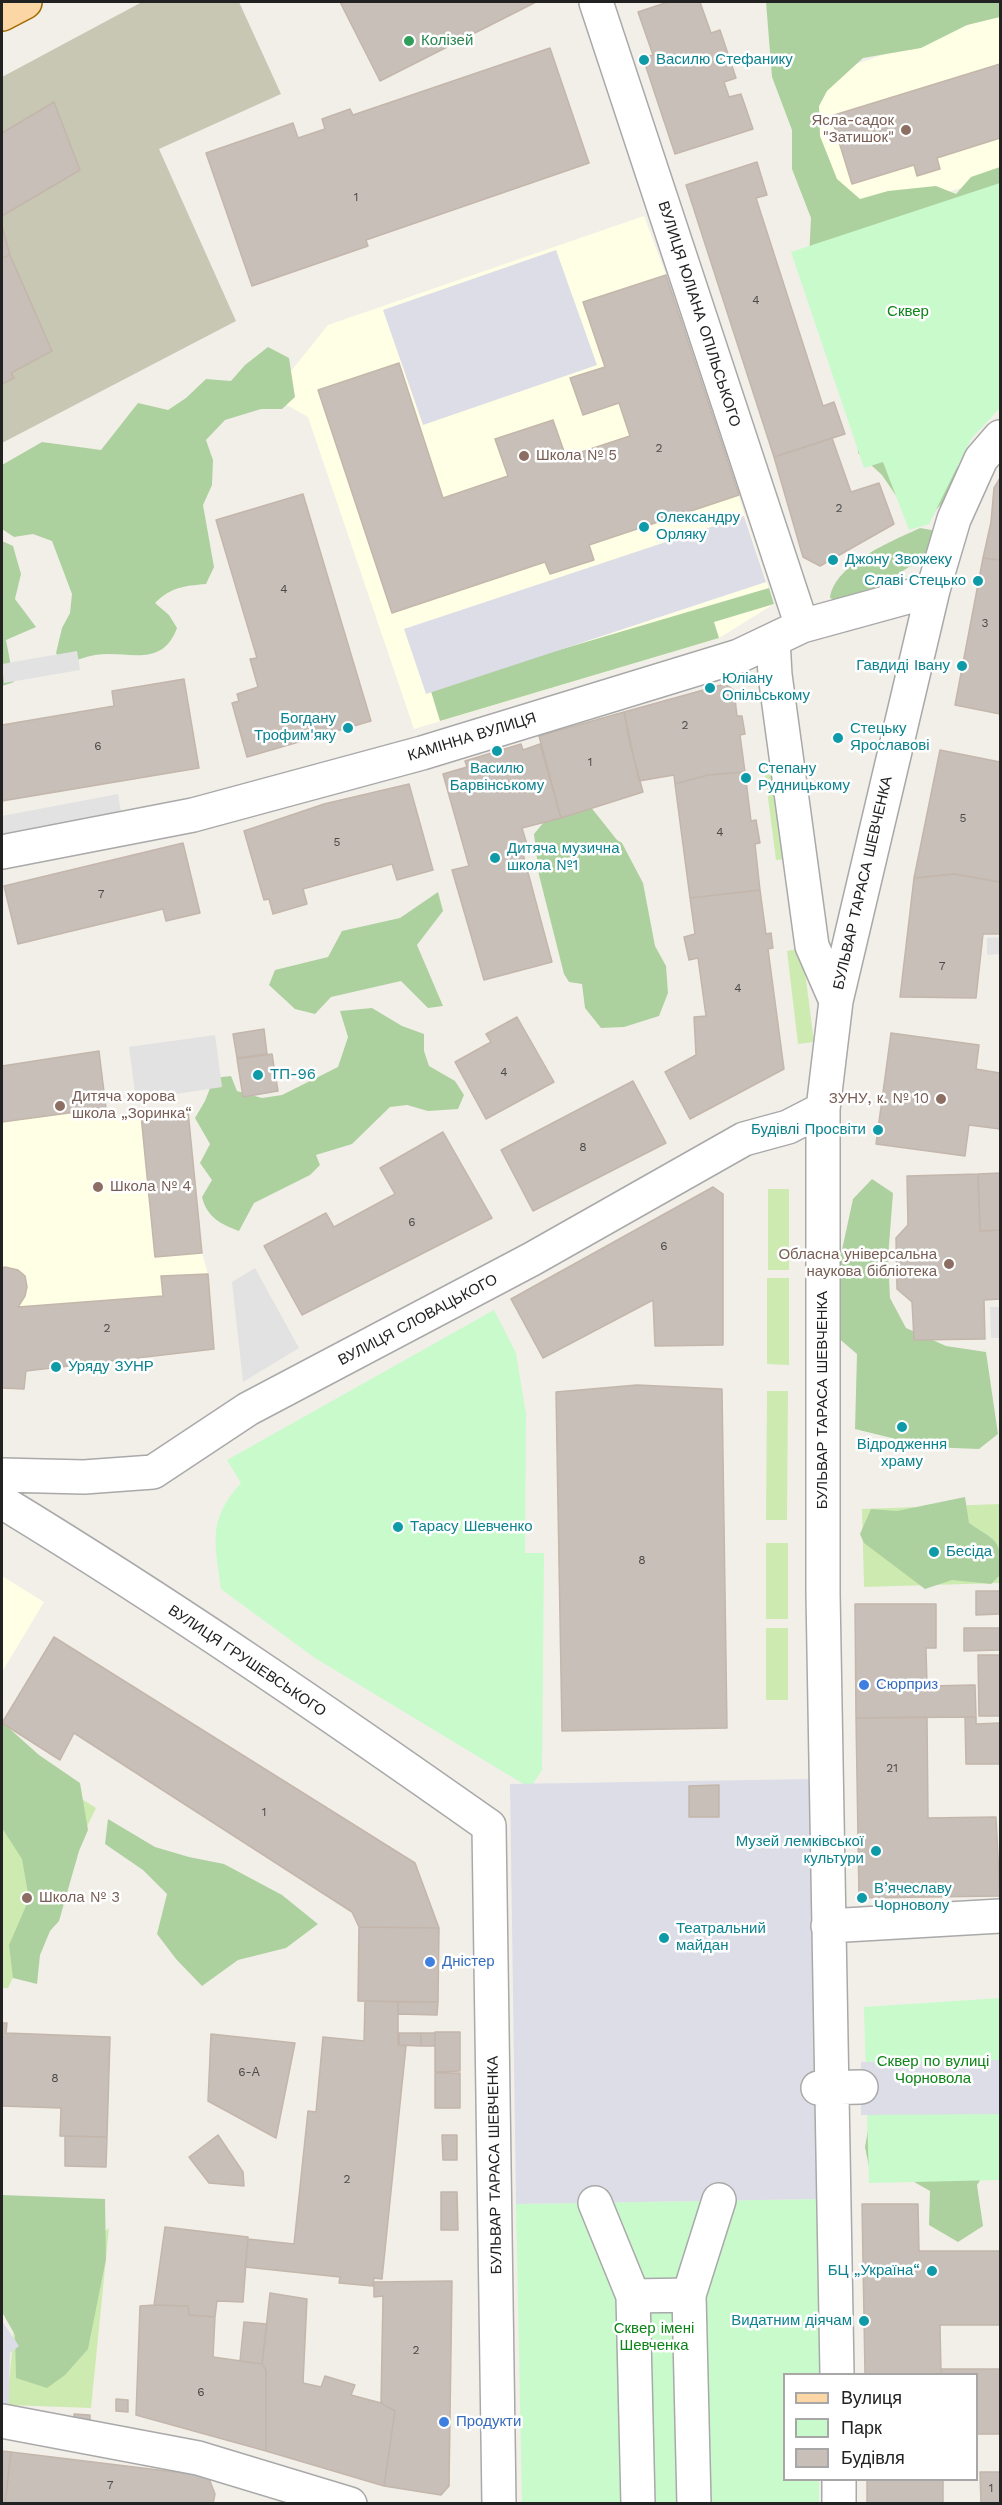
<!DOCTYPE html>
<meta charset="utf-8">
<style>
body{margin:0}
#map{position:relative;width:1002px;height:2505px;overflow:hidden;background:#f2efe9;font-family:"Work Sans",sans-serif}
canvas{display:block}
.frame{position:absolute;inset:0;border:3px solid #222;pointer-events:none}
.legend{position:absolute;left:783px;top:2373px;width:195px;height:108px;box-sizing:border-box;background:#fff;border:2px solid #a7a7a7;margin:0;padding:8px 10px;list-style:none;font-size:18px;color:#222}
.legend li{display:flex;align-items:center;gap:12px;height:30px}
.legend b{width:30px;border:2px solid #a7a7a7}
</style>
<div id="map">
<canvas width="1002" height="2505"></canvas>
<div class="frame"></div>
<ul class="legend">
<li><b style="height:8px;background:#fcd6a4"></b>Вулиця</li>
<li><b style="height:16px;background:#c8facc"></b>Парк</li>
<li><b style="height:16px;background:#c7bfb8"></b>Будівля</li>
</ul>
</div>
<script>
const context = document.querySelector('canvas').getContext('2d');
context.lineJoin = 'round';
function paint(path, color) {
  context.fillStyle = color;
  context.fill(path, 'evenodd');
}
function trace(path, color, width, dash) {
  context.strokeStyle = color;
  context.lineWidth = width;
  context.lineCap = dash ? 'butt' : 'round';
  context.setLineDash(dash || []);
  context.stroke(path);
}
function label(font, color, halo, rows, align = 'center') {
  context.font = font + ' "Work Sans",sans-serif';
  context.lineWidth = 5;
  context.setLineDash([]);
  context.textBaseline = 'middle';
  context.strokeStyle = halo;
  context.fillStyle = color;
  for (const [text, x, y, turn = 0] of rows) {
    context.save();
    context.translate(x, y);
    context.rotate((+turn || 0) * Math.PI / 180);
    context.textAlign = isNaN(turn) ? turn : align;
    if (halo) context.strokeText(text, 0, 0);
    context.fillText(text, 0, 0);
    context.restore();
  }
}
paint(new Path2D(`
 M1000,14V175L844,226L796,85Z
 M644,216L666,275L774,604L719,638L414,729L308,417L271,396L328,325Z
 M106,1108L109,1119L188,1111L202,1253L208,1274L214,1349L27,1371L24,1389L2,1388V1122Z
 M2,1576L44,1602L2,1672Z`), '#ffffe5');
paint(new Path2D(`
 M142,2H239L281,94L159,149L236,321L2,443V77Z`), '#c7c7b4');
paint(new Path2D(`
 M780,765L791,859L776,860L764,767Z
 M802,948L814,1042L798,1044L787,951Z
 M768,1189H789V1270H768Z
 M767,1278H789V1365L767,1364Z
 M767,1391H788L787,1520H766Z
 M1000,1504V1583L864,1587L862,1509Z
 M766,1543H788V1619H766Z
 M766,1628H788V1700H766Z
 M2,1749L96,1808L8,1988H2Z
 M109,2228L91,2408L7,2405L17,2295Z`), '#cdebb0');
paint(new Path2D(`
 M766,2H1000V17L967,25L921,48L863,58L827,91L819,106L820,136L837,179L860,199L888,191L936,186L956,194L971,177L1000,167V403L961,450L952,493L926,520L903,506L882,475L858,453L857,432L808,278L811,218L792,169V130L772,77Z
 M268,347L289,358L295,397L282,409H261L225,420L206,440L213,460L212,485L203,505L214,567L206,584C184,586 171,587 155,603L169,615L177,628C162,669 128,650 95,655C85,657 74,661 63,664L56,653L62,628L70,613L72,594L52,541L33,534L14,537L2,529V465L42,442L101,450L138,403L168,410L186,398L206,379L231,381L245,365Z
 M920,528L937,531L938,545L923,560L909,567L872,591L835,600L830,598C835,563 893,541 920,528Z
 M2,541L13,546L21,574L15,599L36,627L6,640L14,682L2,686Z
 M769,588L774,604L714,622L719,638L440,721L430,688Z
 M586,801L617,840L622,843L643,883L655,946L666,966L668,993L659,1016L624,1027L601,1028L585,1008L582,984L569,982L564,974L539,875L534,834L549,816Z
 M438,892L443,911L417,945L443,1006L428,1008L401,981L331,997L315,1014L295,1009L269,985L275,970L328,957L342,931L400,918Z
 M372,1008L402,1026L424,1034V1051L429,1066L455,1081L464,1095L458,1109L428,1111L407,1105L390,1107L352,1144L316,1155L320,1165L310,1175L254,1203L239,1231C220,1224 207,1217 202,1197L212,1180L200,1163L210,1144L195,1118L205,1101L214,1078L231,1076L237,1091L262,1098L282,1095L338,1067L348,1037L340,1011Z
 M872,1179L893,1193L888,1258L890,1298L906,1328L946,1346L986,1352L998,1434L979,1449L928,1447L855,1429L857,1354L836,1336L829,1310L853,1199Z
 M965,1497L969,1523C998,1543 1001,1538 1000,1575L991,1584L952,1580L925,1589L864,1543L860,1534L871,1509L897,1511Z
 M2,1722L39,1755L80,1783L88,1830L79,1851L59,1921L50,1931L40,1955L37,1984L13,1978L9,1945L29,1899L22,1859L2,1828Z
 M108,1819L155,1847L189,1857L224,1864L282,1895L318,1924L286,1948L238,1960L202,1986L176,1959L157,1934L167,1894L143,1870L105,1844Z
 M868,2130L987,2170L977,2185L983,2226L958,2242L929,2225L930,2191L909,2179L870,2172L865,2147Z
 M2,2195L105,2199L106,2259L88,2349L65,2375L47,2388L16,2378L15,2335L2,2312Z`), '#add19e');
paint(new Path2D(`
 M1000,183V408L971,439L929,524L909,530L883,462L864,468L791,252Z
 M494,1310L516,1353L526,1414L525,1553H544L542,1770L530,1788L315,1658L221,1589C215,1543 207,1520 241,1483L227,1460Z
 M1000,1998V2180L869,2183L864,2007Z
 M819,2199V2374H784V2480H819V2503H522L516,2204Z`), '#c8facc');
paint(new Path2D(`
 M77,651L80,670L4,683L2,664Z
 M118,794L122,818L2,841V816Z
 M1000,937V954L987,955V938Z
 M215,1035L222,1087L136,1100L129,1047Z
 M255,1268L299,1348L243,1382L232,1282Z
 M990,1307H1000V1338H991Z`), '#e2e2e2');
paint(new Path2D(`
 M556,250L597,365L423,425L383,310Z
 M744,516L766,582L426,694L404,629Z
 M812,1779L819,2199L516,2204L510,1784Z
 M1000,2060V2114L861,2115V2062Z
 M2,2321L19,2346L10,2353L8,2440L2,2439Z`), '#dddde8');
const building = new Path2D(`
 M340,2H536L380,81Z
 M668,2H700L711,33L720,30L736,78L724,82L729,97L741,94L753,129L675,154L643,58L653,55L638,12Z
 M550,48L589,163L366,240L368,246L252,286L206,153L293,123L298,138L325,129L322,119L350,109L353,115Z
 M1000,64V138L937,158L940,169L917,176L914,165L852,184L831,116Z
 M54,102L80,170L2,216V133Z
 M757,162L767,195L756,198L823,406L834,402L845,434L774,457L686,185Z
 M2,226L10,255L2,258Z
 M10,255L52,351L11,373L14,378L2,384V258Z
 M666,275L739,495L589,545L594,560L550,574L545,562L392,613L318,390L399,363L443,498L508,476L495,439L553,420L566,457L630,436L619,403L583,415L570,378L605,367L583,302Z
 M832,438L851,492L879,483L894,524L820,566L803,557L774,457Z
 M1000,478V560L983,558L991,522L994,488Z
 M303,494L371,721L247,757L232,703L239,701L237,694L258,687L250,659L257,658L216,520Z
 M983,558L1000,560V714L955,705Z
 M184,679L199,768L2,801V725L114,706L112,691Z
 M725,684L734,690L737,716H742L745,734L740,735L745,772L708,775L675,784L674,775L639,781L624,712Z
 M624,712L630,744L643,792L561,818L539,736Z
 M521,744L523,750L540,744L561,818L522,828L528,848L522,850L552,962L484,980L452,870L469,866L443,774L467,767L465,761Z
 M940,750L1000,762V882L954,874L914,878Z
 M745,772L751,821L756,820L760,843L755,844L760,890L690,898L675,784L708,775Z
 M409,784L433,870L397,880L392,864L303,889L307,904L273,914L269,899L264,900L244,831L324,804Z
 M183,843L200,913L166,921L163,909L18,944L4,886Z
 M954,874L1000,882V934H983L976,998L900,997L914,878Z
 M760,890L766,934L771,933L773,948L768,949L784,1069L690,1119L665,1072L696,1055L694,1017L706,1016L698,958L689,960L684,937L695,934L690,898Z
 M517,1017L554,1082L486,1119L455,1062L491,1042L486,1034Z
 M264,1029L267,1054L237,1058L233,1034Z
 M891,1033L979,1045L976,1069L1000,1073V1129L969,1125L965,1156L876,1144Z
 M99,1051L106,1108L2,1122V1066Z
 M272,1054L278,1091L243,1097L237,1059Z
 M633,1081L666,1143L533,1211L501,1150Z
 M188,1111L202,1253L155,1257L141,1115Z
 M443,1132L492,1218L302,1315L264,1246L326,1213L334,1227L395,1194L380,1168Z
 M1000,1173V1230L980,1231L978,1174Z
 M978,1174L980,1231L1000,1230V1299L984,1300L985,1339L914,1340L912,1302L897,1289L896,1238L908,1225L907,1176Z
 M713,1187L723,1194V1345L655,1346L653,1300L543,1358L511,1299Z
 M5,1267L18,1270L25,1276L27,1287L25,1296L18,1307L163,1296L161,1276L208,1274L214,1349L26,1371L24,1389L2,1388V1268Z
 M637,1385L722,1389L727,1728L562,1731L556,1392Z
 M976,1591H1000V1614L976,1615Z
 M855,1604H936V1648H926L927,1686L975,1685L976,1717L856,1718Z
 M964,1628H1000V1650L964,1651Z
 M54,1637L415,1863L439,1928L359,1927L352,1912L74,1733L60,1760L2,1723Z
 M978,1655H1000V1716H979Z
 M927,1717L928,1818L996,1817L1000,1896L859,1898L856,1718Z
 M965,1717H976V1724L1000,1723V1764H966Z
 M719,1785V1817H689V1786Z
 M359,1927L439,1928L438,2002L358,2001Z
 M365,2001L398,2002V2045L406,2046L382,2279L374,2278L373,2286L339,2283L340,2277L245,2267L248,2239L294,2244L308,2111L316,2112L323,2037L364,2041Z
 M398,2002H438L437,2015L398,2014Z
 M2,2023H7L6,2033L110,2037L107,2137L60,2136L61,2108L2,2106Z
 M435,2032H460V2071L435,2072Z
 M399,2033H421V2046L399,2045Z
 M421,2033H435V2046H421Z
 M211,2034L295,2043L276,2138L208,2101Z
 M435,2073H460V2108H435Z
 M218,2135L243,2172L244,2186L209,2183L189,2157Z
 M442,2135H457V2160H443Z
 M65,2136L107,2137L106,2167L65,2166Z
 M441,2192H457L458,2230H441Z
 M862,2204H918L919,2251H1000V2325H940L941,2374H865Z
 M165,2227L248,2237L243,2302L217,2301L215,2317L189,2315L188,2306L154,2305Z
 M452,2281L449,2486L441,2495L384,2486L395,2411L381,2403L383,2296L374,2297V2282Z
 M270,2293L307,2299L303,2383L321,2387L325,2376L355,2385L351,2395L381,2403L395,2411L384,2486L266,2451V2370L262,2364Z
 M154,2305L188,2306L189,2315L215,2317L213,2357L262,2364L266,2370V2451L136,2415L140,2306Z
 M244,2322L267,2324L262,2364L240,2361Z
 M941,2369H1000V2434H976V2374H941Z
 M116,2399L128,2400V2412L116,2411Z
 M74,2414L90,2415V2426H74Z
 M2,2451L11,2452L5,2504H2Z
 M11,2452L208,2476L215,2494L213,2504H5Z
 M980,2472H1000V2504H981Z
 M867,2480H943V2504H867Z`);
paint(building, '#c7bfb8');
trace(building, '#c4b6ab', 1.5);
const minor = new Path2D(`
 M596,2L802,626
 M773,640L775,675L812,946L836,1001
 M2,852L193,815L422,753L739,656L802,626L933,590
 M2,1475L84,1477L153,1472L248,1409L532,1259L744,1139L788,1127L823,1109
 M2,1502C168,1603 330,1714 489,1826L499,2504
 M828,1926L1000,1916
 M818,2088L861,2087
 M595,2203L633,2296
 M689,2295L719,2200
 M837,2374L823,1594V1109L836,1001L933,590L954,519L981,459L1000,437
 M2,2421L198,2458L350,2504
 M839,2480V2504
 M638,2504L633,2296L689,2295L694,2504`);
const major = new Path2D(`
 M2,14L25,2`);
trace(minor, '#a9a9a9', 36);
trace(major, '#a06b00', 36);
trace(minor, '#fff', 33);
trace(major, '#fcd6a4', 33);
for (const [x, y, r, color] of [
 [409,41,6,"#2e9e5b"],
 [644,60,6,"#0f9aa8"],
 [906,130,6,"#8d6e63"],
 [524,456,6,"#8d6e63"],
 [644,527,6,"#0f9aa8"],
 [833,560,6,"#0f9aa8"],
 [978,581,6,"#0f9aa8"],
 [962,666,6,"#0f9aa8"],
 [710,688,6,"#0f9aa8"],
 [348,728,6,"#0f9aa8"],
 [838,738,6,"#0f9aa8"],
 [497,751,6,"#0f9aa8"],
 [746,778,6,"#0f9aa8"],
 [495,858,6,"#0f9aa8"],
 [258,1075,6,"#0f9aa8"],
 [941,1099,6,"#8d6e63"],
 [60,1106,6,"#8d6e63"],
 [878,1130,6,"#0f9aa8"],
 [98,1187,6,"#8d6e63"],
 [949,1264,6,"#8d6e63"],
 [56,1367,6,"#0f9aa8"],
 [902,1427,6,"#0f9aa8"],
 [398,1527,6,"#0f9aa8"],
 [934,1552,6,"#0f9aa8"],
 [864,1685,6,"#3f7fe0"],
 [876,1851,6,"#0f9aa8"],
 [27,1898,6,"#8d6e63"],
 [862,1898,6,"#0f9aa8"],
 [664,1938,6,"#0f9aa8"],
 [430,1962,6,"#3f7fe0"],
 [932,2271,6,"#0f9aa8"],
 [864,2321,6,"#0f9aa8"],
 [444,2422,6,"#3f7fe0"]
]) {
  const dot = new Path2D();
  dot.arc(x, y, r, 0, 2 * Math.PI);
  context.fillStyle = color;
  context.fill(dot);
  trace(dot, '#fff', 2);
}
label('12px', '#4b4948', null, [
 ["1",356,197],
 ["4",756,300],
 ["2",659,448],
 ["2",839,508],
 ["4",284,589],
 ["3",985,623],
 ["2",685,725],
 ["6",98,746],
 ["1",590,762],
 ["5",963,818],
 ["4",720,832],
 ["5",337,842],
 ["7",101,894],
 ["7",942,966],
 ["4",738,988],
 ["4",504,1072],
 ["8",583,1147],
 ["6",412,1222],
 ["6",664,1246],
 ["2",107,1328],
 ["8",642,1560],
 ["21",892,1768],
 ["1",264,1812],
 ["6-А",249,2072],
 ["8",55,2078],
 ["2",347,2179],
 ["2",416,2350],
 ["6",201,2392],
 ["7",110,2485],
 ["1",991,2488]
]);
label('15px', '#27864d', '#fff', [
 ["Колізей",421,41]
], 'left');
label('15px', '#0d838f', '#fff', [
 ["Василю Стефанику",656,60],
 ["Олександру",656,518],
 ["Орляку",656,535],
 ["Джону Звожеку",845,560],
 ["Славі Стецько",966,581,"right"],
 ["Гавдиді Івану",950,666,"right"],
 ["Юліану",722,679],
 ["Опільському",722,696],
 ["Богдану",336,719,"right"],
 ["Трофим'яку",336,736,"right"],
 ["Стецьку",850,729],
 ["Ярославові",850,746],
 ["Василю",497,769,"center"],
 ["Барвінському",497,786,"center"],
 ["Степану",758,769],
 ["Рудницькому",758,786],
 ["Дитяча музична",507,849],
 ["школа №1",507,866],
 ["ТП-96",270,1075],
 ["Будівлі Просвіти",866,1130,"right"],
 ["Уряду ЗУНР",68,1367],
 ["Відродження",902,1445,"center"],
 ["храму",902,1462,"center"],
 ["Тарасу Шевченко",410,1527],
 ["Бесіда",946,1552],
 ["Музей лемківської",864,1842,"right"],
 ["культури",864,1859,"right"],
 ["В’ячеславу",874,1889],
 ["Чорноволу",874,1906],
 ["Театральний",676,1929],
 ["майдан",676,1946],
 ["БЦ „Україна“",920,2271,"right"],
 ["Видатним діячам",852,2321,"right"]
], 'left');
label('15px', '#785e54', '#fff', [
 ["Ясла-садок",894,121,"right"],
 ["\"Затишок\"",894,138,"right"],
 ["Школа № 5",536,456],
 ["Дитяча хорова",72,1097],
 ["школа „Зоринка“",72,1114],
 ["ЗУНУ, к. № 10",929,1099,"right"],
 ["Школа № 4",110,1187],
 ["Обласна універсальна",937,1255,"right"],
 ["наукова бібліотека",937,1272,"right"],
 ["Школа № 3",39,1898]
], 'left');
label('15px', '#0c8416', '#fff', [
 ["Сквер",908,312],
 ["Сквер по вулиці",933,2062],
 ["Чорновола",933,2079],
 ["Сквер імені",654,2329],
 ["Шевченка",654,2346]
]);
label('15px', '#222', '#fff', [
 ["ВУЛИЦЯ ЮЛІАНА ОПІЛЬСЬКОГО",699,314,72],
 ["КАМІННА ВУЛИЦЯ",472,737,-17],
 ["БУЛЬВАР ТАРАСА ШЕВЧЕНКА",863,883,-77],
 ["ВУЛИЦЯ СЛОВАЦЬКОГО",418,1320,-28],
 ["БУЛЬВАР ТАРАСА ШЕВЧЕНКА",823,1400,-90],
 ["ВУЛИЦЯ ГРУШЕВСЬКОГО",247,1661,34],
 ["БУЛЬВАР ТАРАСА ШЕВЧЕНКА",495,2165,-91]
]);
label('15px', '#366cbe', '#fff', [
 ["Сюрприз",876,1685],
 ["Дністер",442,1962],
 ["Продукти",456,2422]
], 'left');
</script>
